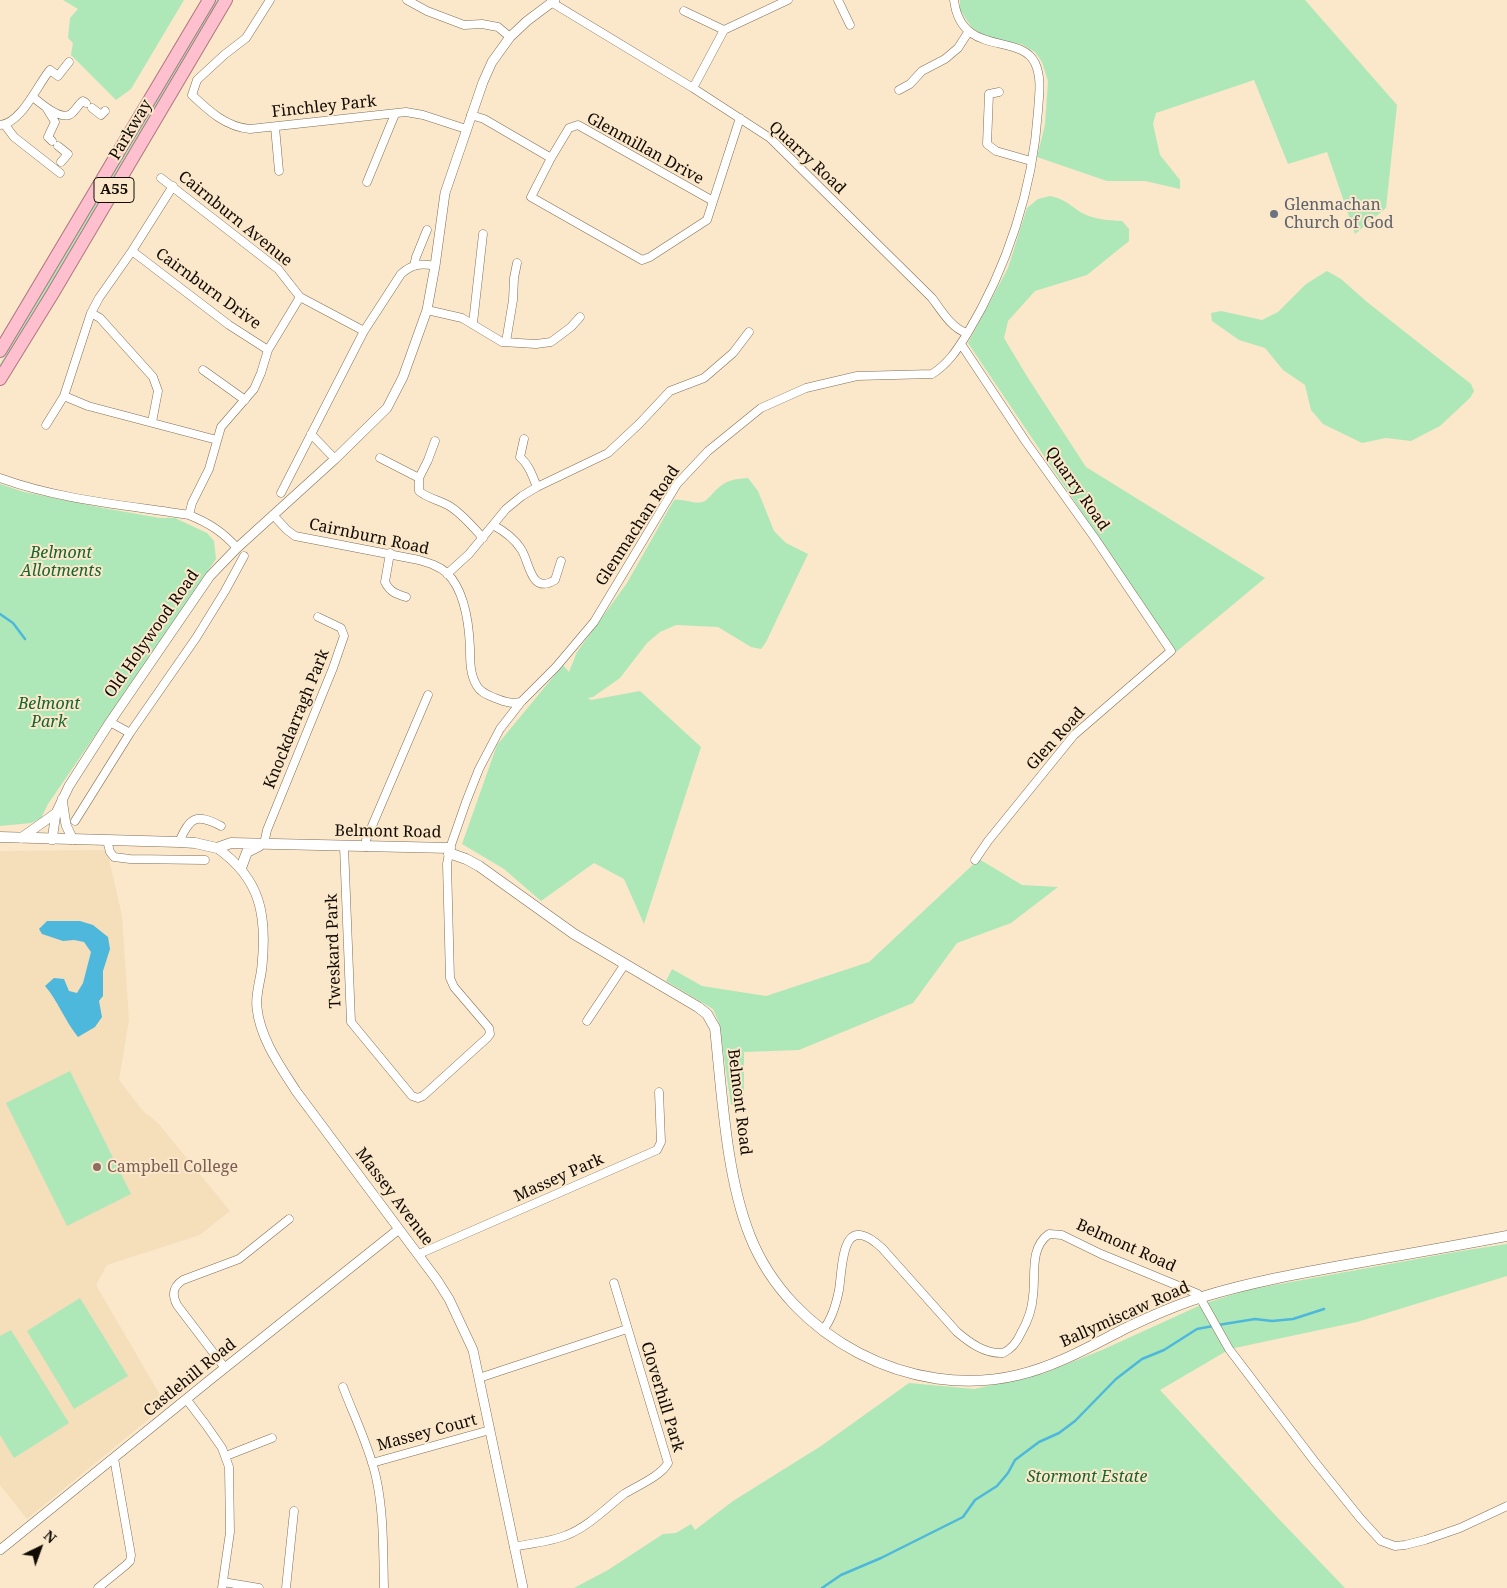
<!DOCTYPE html>
<style>
body{margin:0}
#map{position:relative;width:1507px;height:1588px;overflow:hidden;background:#fbe7ca;font-family:"Noto Serif",serif}
canvas{display:block}
.north{position:absolute;left:15px;top:1523px;width:50px;height:50px;-webkit-text-stroke:4px #fbe7ca;paint-order:stroke;rotate:42deg;font-size:14px;font-weight:700;line-height:20px;text-align:center;color:#110b03}
.north::after{content:'';display:block;margin:auto;width:18px;height:22px;background:#110b03;clip-path:polygon(50% 0,100% 100%,50% 72%,0 100%)}
</style>
<div id="map">
<canvas width="1507" height="1588"></canvas>
<div class="north">N</div>
</div>
<script>
const context = document.querySelector('canvas').getContext('2d');
context.lineJoin = 'round';
function paint(path, color) {
  context.fillStyle = color;
  context.fill(path, 'evenodd');
}
function trace(path, color, width, dash) {
  context.strokeStyle = color;
  context.lineWidth = width;
  context.lineCap = dash ? 'butt' : 'round';
  context.setLineDash(dash || []);
  context.stroke(path);
}
function label(font, color, halo, rows, align = 'center') {
  context.font = font + ' "Noto Serif",serif';
  context.lineWidth = 4;
  context.setLineDash([]);
  context.textBaseline = 'middle';
  context.strokeStyle = halo;
  context.fillStyle = color;
  for (const [text, x, y, turn = 0] of rows) {
    context.save();
    context.translate(x, y);
    context.rotate((+turn || 0) * Math.PI / 180);
    context.textAlign = isNaN(turn) ? turn : align;
    if (halo) context.strokeText(text, 0, 0);
    context.fillText(text, 0, 0);
    context.restore();
  }
}
paint(new Path2D(`
 M107,850L122,916L129,1020L119,1080L143,1111L158,1123L230,1211L200,1235L107,1265L96,1285L166,1405L27,1519L0,1485V851Z`), '#f5deba');
paint(new Path2D(`
 M63,0H184L131,89L116,100L71,55L73,43L68,38L70,18L78,9Z
 M216,0H222L0,369V364Z
 M960,0H1305L1397,105L1386,208L1355,234L1327,152L1288,164L1254,80L1156,113L1153,124L1160,155L1180,180V189L1145,181H1107L1037,157L1045,125L1048,81L1042,62L1035,52L1021,44L991,39L972,28L960,10Z
 M1050,196C1067,200 1069,205 1082,213C1095,220 1108,220 1122,221L1129,229V241L1087,275L1035,291L1008,321L1004,338L1028,378L1086,467L1265,578L1176,652L968,343L1008,268L1027,208L1038,199Z
 M1327,271L1341,279L1367,302L1471,384L1474,391L1470,398L1440,426L1411,441L1386,438L1362,443L1323,424L1311,410L1305,385L1283,370L1265,348L1239,340L1212,321L1211,313L1221,311L1262,320L1278,312L1306,284Z
 M748,478L758,491L774,531L786,543L808,554L766,642L761,649L751,647L718,627L676,625L660,632L647,643L620,678L593,697L588,698L591,700L640,691L701,747L644,924L624,879L594,863L541,901L504,869L462,844L497,745L563,665L569,672L577,652L627,583L674,500C686,498 696,506 705,501C709,498 713,493 716,490C726,480 734,479 748,478Z
 M0,484L24,492L103,508L160,518H175L207,533L214,541L216,559L48,804L41,818L31,823L0,826Z
 M979,859L1022,885L1058,887L1011,923L957,943L913,1003L799,1050L744,1052V1100L731,1105L719,1023L713,1009L666,981L672,969L702,986L766,996L869,962Z
 M70,1071L131,1194L67,1226L6,1103Z
 M1507,1244V1276L1357,1322L1230,1349L1160,1390L1276,1516L1345,1588H574L608,1570L663,1534L676,1533L691,1524L695,1530L733,1501L821,1446L909,1383L974,1389L1042,1374L1102,1350L1203,1304L1247,1290L1461,1251Z
 M80,1298L128,1376L74,1409L27,1331Z
 M11,1330L69,1423L14,1458L0,1435V1336Z`), '#aee8b9');
paint(new Path2D(`
 M47,921H80L93,925L108,937L110,949L103,971V996L99,1001L102,1017L95,1027L78,1037C65,1021 58,1001 45,986L54,978L64,979L69,991L77,993L83,983L91,952L84,942L74,940L63,941L42,934L39,929Z`), '#4db8dc');
trace(new Path2D(`
 M0,614L13,623L25,639
 M1218,1325L1255,1319L1272,1321L1293,1319L1324,1309
 M822,1588L841,1575L881,1558L963,1517L975,1500L997,1486L1008,1473L1015,1460L1039,1442L1059,1433L1075,1421L1116,1379L1142,1359L1164,1350L1197,1329L1213,1326`), '#4db8dc', 2.5);
const minor = new Path2D(`
 M270,0L246,38L224,55L197,80L192,95C209,111 226,127 250,129L406,112L423,115L466,129
 M407,0L427,11L464,25L482,24L498,27L510,37
 M838,0L850,25
 M551,2L693,88L770,138L932,298C941,310 952,329 967,333
 M684,11L724,30
 M693,88L724,30L788,0
 M899,90L910,84L922,71L945,59L958,48L969,31
 M999,92L989,94L987,144L996,151L1031,161
 M33,97C40,103 59,119 69,115C75,113 77,105 83,101L86,103
 M92,108L101,115L105,111
 M47,109L55,122L48,137L52,141
 M471,115L484,119L551,158L531,197L642,260L650,257L707,220L740,118
 M0,125C22,123 37,85 50,70L58,76L69,62
 M5,125L14,137L60,173
 M275,127L279,171
 M58,146L68,154L61,162
 M551,158L569,128L578,125L713,201
 M161,178L278,269L300,297L364,331
 M367,182L395,114
 M173,186L132,251L99,298L91,313L64,396L88,406L217,440
 M132,251L229,325L268,350
 M414,266L416,257L427,230
 M427,310L462,318L502,342L536,344L551,342L571,327L580,317
 M91,313L100,318L153,377L158,391L152,422
 M473,323L483,234
 M506,342L513,300L514,278L517,263
 M961,344L1026,442L1094,537L1171,651L1074,735L988,841L975,860
 M203,370L245,400
 M46,425L64,396
 M311,434L335,459
 M524,439L520,457C529,465 532,475 537,487
 M380,458L419,478V491C428,499 441,500 451,507C463,515 474,528 483,538
 M0,478C60,500 126,505 189,515C209,523 223,532 237,548
 M419,478L428,460L435,441
 M281,493L364,331L401,274C412,264 421,263 435,266
 M189,515L192,503L209,469L221,427L254,389L261,373L268,350L300,297
 M273,515L287,530L295,536L419,560C429,563 439,566 447,573C465,591 469,624 470,648C470,661 470,675 477,686C481,693 488,695 495,698C505,702 511,704 521,702
 M493,525C504,531 514,538 521,549C530,562 530,595 555,580L561,561
 M390,553L385,582C390,592 396,594 406,597
 M447,574L469,554L506,509L522,496L537,487L608,453L639,424L670,391L704,378L733,353L749,332
 M110,722L130,733
 M75,821L130,733L196,638L225,591L244,556
 M107,840L110,852L114,857L130,859L205,860
 M179,842C190,817 196,813 221,826
 M264,844L267,830L333,668L344,636L341,628L318,617
 M344,846L351,1022L412,1096L418,1098L423,1096L487,1038L490,1034L489,1028L454,987L450,978L447,864L449,853
 M366,847V840L428,695
 M450,848L466,802L479,769L500,729L521,702L556,667L594,622L677,484L708,451L761,408L806,388L857,376L932,374C948,364 957,350 967,334C1007,268 1033,189 1038,111C1039,95 1042,78 1035,63C1020,32 961,58 954,0
 M587,1021L625,964
 M419,1254L657,1150L661,1142L659,1092
 M823,1330C832,1319 836,1305 839,1290C843,1264 841,1210 882,1248L957,1332C970,1343 985,1354 1003,1353C1012,1349 1017,1342 1021,1333C1028,1321 1032,1310 1033,1296C1036,1275 1029,1248 1049,1234L1062,1235L1101,1254L1198,1294L1229,1349L1315,1462L1360,1518L1381,1541L1395,1546L1405,1545L1425,1540L1460,1528L1507,1506
 M225,1368L177,1305C172,1295 172,1287 183,1280L239,1259L289,1219
 M479,1378L627,1329
 M343,1387C354,1416 369,1446 376,1477C384,1513 383,1551 384,1588
 M187,1400L206,1425L222,1448L229,1467L230,1532L222,1588
 M226,1456L272,1438
 M372,1463L490,1430
 M514,1547C531,1543 551,1542 567,1535C589,1526 606,1508 624,1494C637,1486 661,1476 668,1463L614,1283
 M223,1582L259,1588
 M98,1588L126,1565L130,1561L131,1555L114,1458
 M286,1588L294,1511`);
const tertiary = new Path2D(`
 M62,799L66,825L73,840
 M21,838L56,813
 M52,840L56,813L69,786L110,722L210,576L237,548L335,459L387,408L403,377L427,310L435,266L445,193L483,82L492,62L510,37L527,21L555,0
 M217,848C261,879 267,915 262,966C261,979 255,995 257,1008C260,1038 280,1066 296,1091L437,1280L449,1299L473,1350L523,1588
 M0,1550L211,1379L399,1229`);
const secondary = new Path2D(`
 M0,837L179,842L195,843L217,848L231,843L450,848L449,853L466,859L479,866L574,934L698,1007L707,1014L715,1028C722,1093 726,1176 750,1236C790,1337 911,1401 1018,1375C1056,1366 1089,1347 1124,1329C1149,1317 1176,1305 1202,1297C1251,1282 1301,1273 1351,1264C1403,1255 1455,1246 1507,1236
 M241,868L247,852L259,846`);
const trunk = new Path2D(`
 M0,351L209,0
 M0,379L53,293L226,0`);
trace(minor, '#806f55', 9);
trace(tertiary, '#806f55', 10);
trace(secondary, '#806f55', 11);
trace(trunk, '#ab767f', 14);
trace(minor, '#fff', 8);
trace(tertiary, '#fff', 9);
trace(secondary, '#fff', 10);
trace(trunk, '#fec0ce', 12);
for (const [x, y, r, color] of [
 [1274,214,5,"#6b7280"],
 [97,1167,5,"#8d6e63"]
]) {
  const dot = new Path2D();
  dot.arc(x, y, r, 0, 2 * Math.PI);
  context.fillStyle = color;
  context.fill(dot);
  trace(dot, '#fbe7ca', 2);
}
for (const [x, y, w] of [
 [114,190,40]
]) {
  const box = new Path2D();
  box.roundRect(x - w / 2, y - 12.5, w, 25, 4);
  context.fillStyle = '#fbe7ca';
  context.fill(box);
  trace(box, '#110b03', 1);
}
label('bold 15px', '#110b03', null, [
 ["A55",114,190]
]);
label('16px', '#110b03', '#fbe7ca', [
 ["Finchley Park",324,107,-6],
 ["Parkway",131,130,-59],
 ["Glenmillan Drive",645,149,29],
 ["Quarry Road",807,158,43],
 ["Cairnburn Avenue",235,219,39],
 ["Cairnburn Drive",208,289,36],
 ["Quarry Road",1077,489,55],
 ["Glenmachan Road",638,526,-57],
 ["Cairnburn Road",369,537,12],
 ["Old Holywood Road",152,634,-55],
 ["Knockdarragh Park",297,719,-68],
 ["Glen Road",1056,739,-48],
 ["Belmont Road",388,832,1],
 ["Tweskard Park",334,951,-92],
 ["Belmont Road",739,1102,83],
 ["Massey Park",559,1178,-24],
 ["Massey Avenue",394,1197,53],
 ["Belmont Road",1126,1246,24],
 ["Ballymiscaw Road",1125,1315,-24],
 ["Castlehill Road",190,1378,-39],
 ["Cloverhill Park",662,1397,73],
 ["Massey Court",427,1433,-15]
]);
label('16px', '#5b616d', '#fbe7ca', [
 ["Glenmachan",1284,205],
 ["Church of God",1284,223]
], 'left');
label('italic 16px', '#166531', '#fbe7ca', [
 ["Belmont",61,553],
 ["Allotments",61,571],
 ["Belmont",49,704],
 ["Park",49,722],
 ["Stormont Estate",1087,1477]
]);
label('16px', '#785e54', '#fbe7ca', [
 ["Campbell College",107,1167]
], 'left');
</script>
